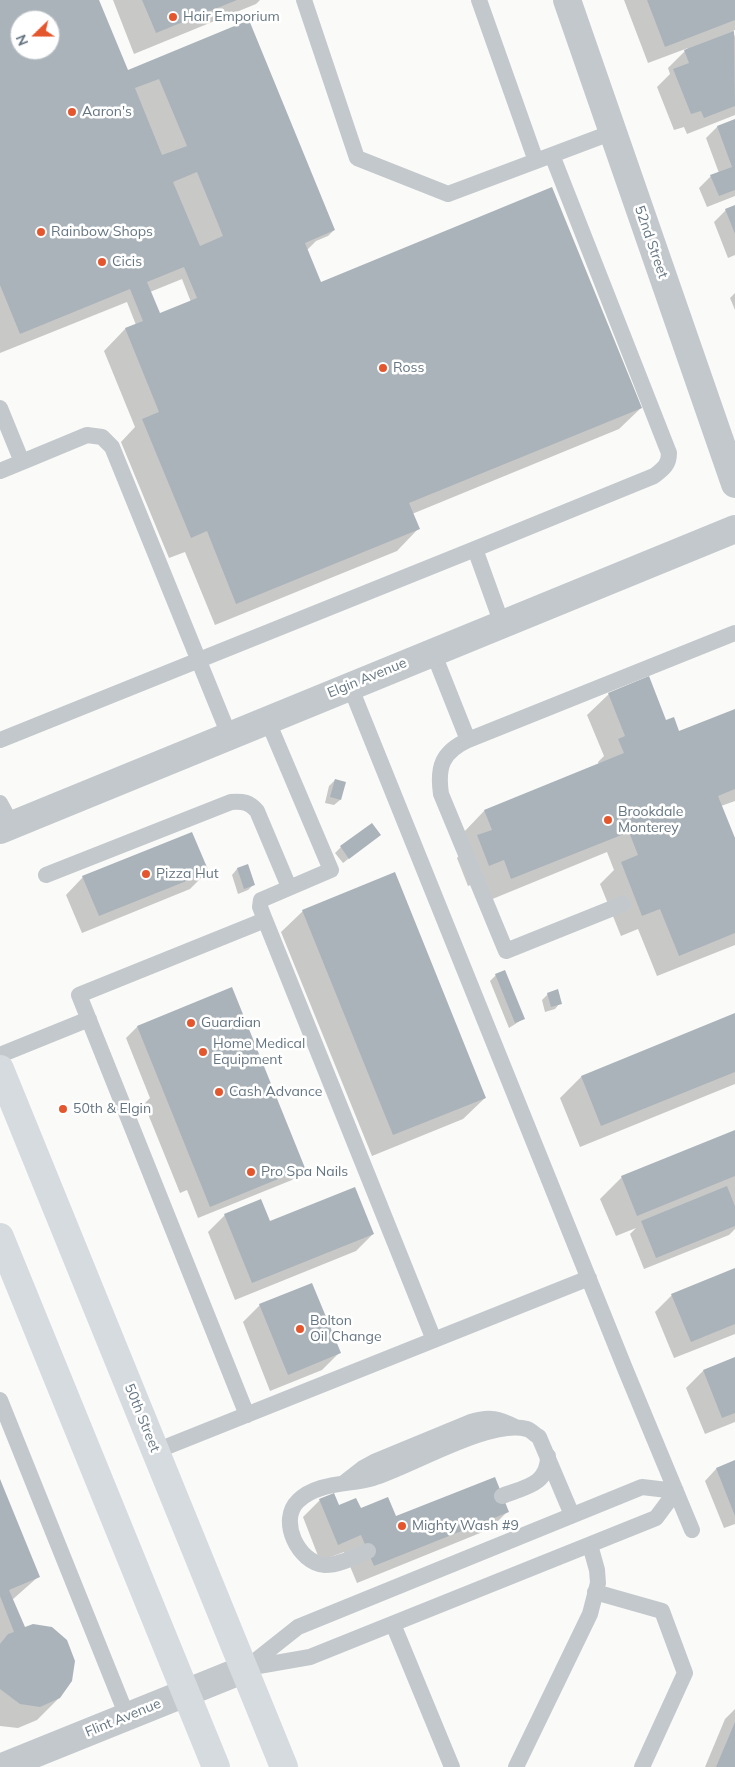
<!DOCTYPE html>
<style>
body{margin:0}
#map{position:relative;width:735px;height:1767px;overflow:hidden;background:#fafaf8;font-family:Mulish,sans-serif}
canvas{display:block}
.north{position:absolute;left:10px;top:10px;width:50px;height:50px;box-sizing:border-box;background:#fff;border:1px solid #c1c8cd;border-radius:50%;rotate:248deg;font-size:14px;font-weight:700;line-height:20px;text-align:center;color:#657683}
.north::after{content:'';display:block;margin:auto;width:18px;height:22px;background:#e4572e;clip-path:polygon(50% 0,100% 100%,50% 72%,0 100%)}
</style>
<div id="map">
<canvas width="735" height="1767"></canvas>
<div class="north">N</div>
</div>
<script>
const context = document.querySelector('canvas').getContext('2d');
context.lineJoin = 'round';
function paint(path, color) {
  context.fillStyle = color;
  context.fill(path, 'evenodd');
}
function trace(path, color, width, dash) {
  context.strokeStyle = color;
  context.lineWidth = width;
  context.lineCap = dash ? 'butt' : 'round';
  context.setLineDash(dash || []);
  context.stroke(path);
}
function label(font, color, halo, rows, align = 'center') {
  context.font = font + ' Mulish,sans-serif';
  context.lineWidth = 5;
  context.setLineDash([]);
  context.textBaseline = 'middle';
  context.strokeStyle = halo;
  context.fillStyle = color;
  for (const [text, x, y, turn = 0] of rows) {
    context.save();
    context.translate(x, y);
    context.rotate((+turn || 0) * Math.PI / 180);
    context.textAlign = isNaN(turn) ? turn : align;
    if (halo) context.strokeText(text, 0, 0);
    context.fillText(text, 0, 0);
    context.restore();
  }
}
paint(new Path2D(`
 M0,0H98L127,72L249,22L334,230L328,236L316,241L307,250L320,283L641,408L619,429L412,514L418,529L397,551L215,625L185,552L169,558L121,442L135,427L104,351L125,329L136,325L127,302L0,353ZM20,20H50V50H20ZM182,279L191,302L155,317L150,292Z
 M113,0H260L256,4L134,54Z
 M624,0H735V30L733,31L735,37V115L687,134L684,127L674,130L657,87L670,74L668,68L688,48L648,63Z
 M735,120V196L707,207L699,188L711,176L719,173L706,138L717,127Z
 M735,206V255L728,258L714,222L726,210Z
 M735,293V310L730,298Z
 M609,694L665,721L679,733L735,710V801L721,806L735,841V945L657,976L638,929L621,936L600,884L614,870L607,852L490,900L482,880L468,886L457,858L468,846L463,833L484,811L599,765L598,762L604,756L587,715Z
 M335,780L344,783L340,800L334,805L325,803L329,786Z
 M379,835L343,863L335,853L341,847Z
 M247,866L254,884L248,890L238,894L232,875L237,869Z
 M207,872L190,889L82,933L66,895L83,877Z
 M303,911L485,1098L463,1119L372,1156L281,932Z
 M496,975L523,1019L509,1028L490,981Z
 M231,989L304,1168L292,1180L198,1218L187,1190L180,1193L144,1104L150,1098L126,1038L137,1027Z
 M548,994L560,1003L555,1009L545,1012L542,1000Z
 M735,1015V1084L580,1147L560,1098L581,1077Z
 M735,1132V1229L729,1235L644,1269L630,1234L636,1228L616,1236L600,1199L622,1177Z
 M225,1215L269,1222L373,1234L356,1251L235,1300L208,1232Z
 M735,1269V1334L674,1358L655,1312L672,1295Z
 M260,1305L339,1353L322,1370L270,1391L243,1322Z
 M735,1358V1422L705,1434L686,1388L703,1371Z
 M735,1461V1524L724,1528L705,1481L716,1469Z
 M0,1484L38,1577L12,1600L24,1629L59,1698L37,1720L18,1728L0,1726Z
 M320,1500L338,1507L396,1518L507,1512L490,1529L357,1583L344,1552L320,1561L303,1517Z
 M735,1709V1767H705L725,1719Z`), '#0003');
paint(new Path2D(`
 M0,0H99L128,70L249,20L335,230L305,243L321,282L552,187L642,408L409,503L420,529L236,604L207,531L191,538L142,419L159,412L125,328L143,321L130,289L20,334L0,285ZM20,20H50V50H20ZM159,79L187,146L162,155L135,88ZM197,172L223,236L200,246L173,182ZM184,267L197,298L160,313L147,282Z
 M142,0H237L156,33Z
 M647,0H735V20L665,47Z
 M734,31L735,106L704,118L701,111L691,114L673,69L689,63L684,50Z
 M735,119V190L719,196L710,175L732,167L717,126Z
 M735,205V234L725,209Z
 M649,676L666,720L674,717L679,731L735,709V789L718,796L735,838V933L679,956L660,909L642,916L621,862L638,855L629,832L511,879L504,860L489,866L477,835L492,830L484,810L624,753L618,739L625,736L608,693Z
 M335,779L346,782L341,800L330,797Z
 M372,823L381,835L349,859L340,846Z
 M192,832L209,872L99,916L82,876Z
 M248,864L255,885L244,889L237,868Z
 M395,872L486,1098L393,1135L302,910Z
 M505,970L525,1019L515,1023L495,974Z
 M232,987L305,1168L210,1207L137,1026Z
 M558,989L562,1004L551,1007L547,993Z
 M735,1013V1072L601,1126L581,1076Z
 M735,1130V1176L637,1216L621,1176Z
 M727,1186L735,1206V1226L656,1258L641,1221Z
 M355,1187L374,1234L252,1283L224,1214L261,1199L270,1221Z
 M735,1268V1324L691,1342L671,1294Z
 M312,1283L341,1353L288,1375L259,1304Z
 M735,1357V1413L722,1418L703,1370Z
 M735,1460V1516L716,1468Z
 M495,1477L509,1512L374,1566L361,1535L338,1545L319,1499L334,1493L339,1505L356,1498L361,1508L388,1497L396,1516Z
 M0,1479L40,1577L9,1590L25,1627L33,1624L52,1627L67,1640L75,1661L72,1681L60,1698L40,1707L20,1704L0,1689V1644L8,1634L14,1632L0,1596Z
 M735,1722V1767H716Z`), '#aab3b9');
trace(new Path2D(`
 M304,0L357,158L448,194L536,161
 M479,0L536,161L613,132
 M0,408L22,462L87,435L102,437L112,447L229,735
 M0,471L22,462
 M475,549L654,476C663,469 669,465 669,453L552,155
 M433,652L468,740C442,752 437,767 441,794L506,951L623,904
 M350,686L626,1371L692,1530
 M0,740L475,549L502,624
 M468,740L735,633
 M0,803L12,825
 M46,875L231,802C243,801 249,802 257,811L289,887
 M265,920L260,907L261,900L331,870L267,719
 M0,1055L89,1019
 M0,1400L127,1716
 M247,1415L79,995L265,920L434,1340
 M156,1451L589,1278
 M345,1482L363,1468L374,1462L471,1422C490,1416 499,1419 515,1427
 M502,1496C525,1487 548,1485 548,1456
 M368,1551C354,1557 339,1565 325,1565C298,1563 278,1520 298,1501C317,1482 349,1485 373,1478C410,1467 491,1418 527,1429C531,1430 535,1435 539,1437L572,1515
 M595,1592L662,1611L685,1673L642,1767
 M393,1624L452,1767
 M247,1668L310,1657L656,1518L676,1491
 M245,1669L298,1627L642,1487L676,1491
 M516,1767L590,1614L598,1583L597,1570L590,1545`), '#c3c8cc', 16);
trace(new Path2D(`
 M567,0L735,484`), '#c3c8cc', 28);
trace(new Path2D(`
 M0,830L735,529
 M2,1767L245,1669`), '#c3c8cc', 28);
trace(new Path2D(`
 M0,1069L284,1767
 M0,1237L216,1767`), '#d6dbdf', 28);
for (const [x, y, r, color] of [
 [173,17,5,"#e4572e"],
 [72,112,5,"#e4572e"],
 [41,232,5,"#e4572e"],
 [102,262,5,"#e4572e"],
 [383,368,5,"#e4572e"],
 [608,820,5,"#e4572e"],
 [146,874,5,"#e4572e"],
 [191,1023,5,"#e4572e"],
 [203,1052,5,"#e4572e"],
 [219,1092,5,"#e4572e"],
 [63,1109,5,"#e4572e"],
 [251,1172,5,"#e4572e"],
 [300,1329,5,"#e4572e"],
 [402,1526,5,"#e4572e"]
]) {
  const dot = new Path2D();
  dot.arc(x, y, r, 0, 2 * Math.PI);
  context.fillStyle = color;
  context.fill(dot);
  trace(dot, '#fff', 2);
}
label('14px', '#657683', '#fff', [
 ["Hair Emporium",183,17],
 ["Aaron's",82,112],
 ["Rainbow Shops",51,232],
 ["Cicis",112,262],
 ["Ross",393,368],
 ["Brookdale",618,812],
 ["Monterey",618,828],
 ["Pizza Hut",156,874],
 ["Guardian",201,1023],
 ["Home Medical",213,1044],
 ["Equipment",213,1060],
 ["Cash Advance",229,1092],
 ["50th & Elgin",73,1109],
 ["Pro Spa Nails",261,1172],
 ["Bolton",310,1321],
 ["Oil Change",310,1337],
 ["Mighty Wash #9",412,1526]
], 'left');
label('14px', '#657683', '#fff', [
 ["52nd Street",651,242,71],
 ["Elgin Avenue",367,678,-22],
 ["50th Street",142,1418,68],
 ["Flint Avenue",123,1718,-22]
]);
</script>
